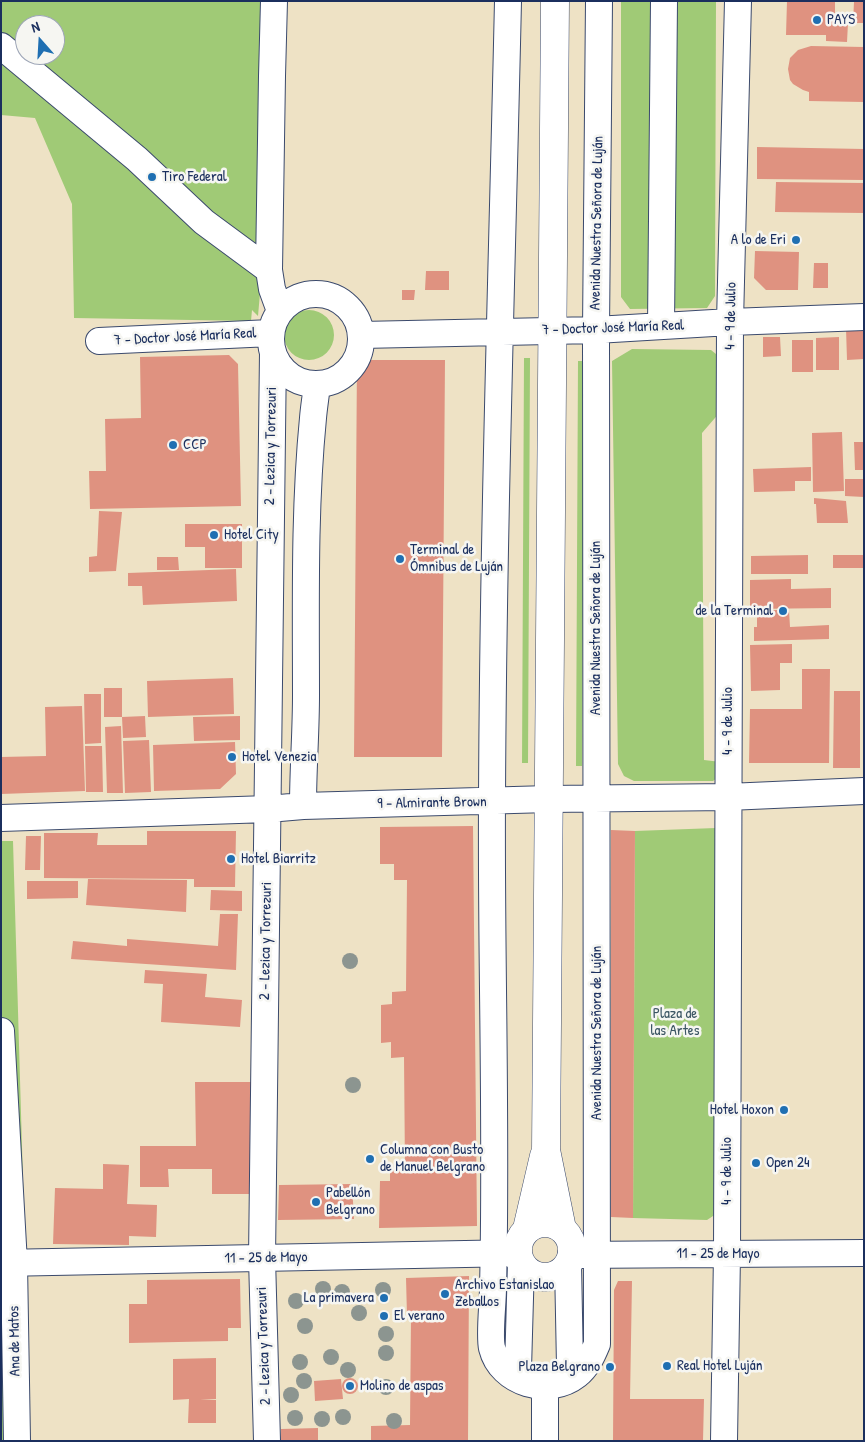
<!DOCTYPE html>
<meta charset="utf-8">
<style>
body{margin:0}
#map{position:relative;width:865px;height:1442px;overflow:hidden;background:#eee2c5;font-family:"Patrick Hand",sans-serif}
canvas{display:block}
.frame{position:absolute;inset:0;border:2px solid #1b2f5e;pointer-events:none}
.north{position:absolute;left:15px;top:15px;width:50px;height:50px;box-sizing:border-box;background:#f6f6f2;border:1px solid #9ea6b7;border-radius:50%;rotate:341deg;font-size:14px;font-weight:700;line-height:20px;text-align:center;color:#1b2f5e}
.north::after{content:'';display:block;margin:auto;width:18px;height:22px;background:#1f6fb2;clip-path:polygon(50% 0,100% 100%,50% 72%,0 100%)}
</style>
<div id="map">
<canvas width="865" height="1442"></canvas>
<div class="frame"></div>
<div class="north">N</div>
</div>
<script>
const context = document.querySelector('canvas').getContext('2d');
context.lineJoin = 'round';
function paint(path, color) {
  context.fillStyle = color;
  context.fill(path, 'evenodd');
}
function trace(path, color, width, dash) {
  context.strokeStyle = color;
  context.lineWidth = width;
  context.lineCap = dash ? 'butt' : 'round';
  context.setLineDash(dash || []);
  context.stroke(path);
}
function label(font, color, halo, rows, align = 'center') {
  context.font = font + ' "Patrick Hand",sans-serif';
  context.lineWidth = 5;
  context.setLineDash([]);
  context.textBaseline = 'middle';
  context.strokeStyle = halo;
  context.fillStyle = color;
  for (const [text, x, y, turn = 0] of rows) {
    context.save();
    context.translate(x, y);
    context.rotate((+turn || 0) * Math.PI / 180);
    context.textAlign = isNaN(turn) ? turn : align;
    if (halo) context.strokeText(text, 0, 0);
    context.fillText(text, 0, 0);
    context.restore();
  }
}
paint(new Path2D(`
 M1,1H268L256,227L265,236L258,316L252,310L251,321L74,318L72,204L35,118L1,115ZM25,25H55V55H25Z
 M621,1H716L715,296L707,308L630,309L621,297Z
 M284 335a25 25 0 1 1 50 0a25 25 0 1 1-50 0Z
 M632,349L711,350L721,358V411L702,433L704,760L721,762V775L713,781H634L624,776L618,764L612,361Z
 M524,358H530L528,763H522Z
 M578,361H584L582,766H576Z
 M716,828V1214L707,1220L633,1218L635,831Z
 M1,841H13L25,1249L27,1441H1Z`), '#a0ca76');
paint(new Path2D(`
 M787,1H835V22L848,23L847,42L826,41V35H786Z
 M854,2H864V23H853Z
 M811,46L864,47V102L809,101V92L803,90L793,84L790,80L788,69L790,58L798,50Z
 M757,147L864,149V180L757,179Z
 M776,182L864,183V213L775,212Z
 M755,251L799,252L798,290H766L754,278Z
 M814,263H828V288H813Z
 M426,271H449V290H425Z
 M402,290H415L414,300H402Z
 M846,328H864V359L847,360Z
 M763,337H780L781,356L763,357Z
 M839,337V370H816V338Z
 M792,340H813V372H792Z
 M229,355L238,364L241,506L90,509L89,471H106L105,419L141,418L140,357Z
 M357,360H445L442,757H354Z
 M842,432L844,491L813,492L812,433Z
 M854,442H864V470H855Z
 M811,467V481H795V491L754,492L753,469Z
 M845,479H864V497L845,496Z
 M814,498L846,501L848,523H817L816,504H814Z
 M99,511L122,512L116,571L89,572V557L97,556Z
 M185,524H242V568H205V547H185Z
 M808,555V574H751V556Z
 M833,555H864V568H833Z
 M157,557H178L179,570H157Z
 M236,569L237,601L143,605L142,586H128V573Z
 M791,579V589L831,588V608L750,609V580Z
 M757,610H789L790,627L829,625V639L754,641V627H757Z
 M792,644V663H780V690L751,691L750,645Z
 M802,669H830L829,763H749L750,709H802Z
 M233,678L234,714L148,717L147,681Z
 M104,688H122V717L145,716L146,737L123,738L122,717H104Z
 M834,691H860V768H833Z
 M84,694H101V743L85,744Z
 M82,706L85,791L1,794V757L46,756L45,707Z
 M240,716V740L194,741L193,717Z
 M121,726L123,793H107L105,727Z
 M149,740L151,792L125,793L123,741Z
 M235,742L236,774L220,789L154,791L153,745Z
 M85,746H102L103,792H86Z
 M473,826L477,1226L379,1228L380,1181H390V1170H405L404,1057L391,1058V1042L381,1043V1005L392,1004V992L406,991L407,880H394V864H380V827Z
 M611,830L635,831L633,1218L611,1217Z
 M147,831H236L235,887H194V879L44,878V833H98L97,845H147Z
 M26,836H41L40,870H25Z
 M88,879L187,880L186,912L86,905Z
 M27,881H78V898L27,899Z
 M211,890L242,891V911L210,910Z
 M220,914H238L236,970L71,959L73,941L127,946V939L218,946Z
 M145,970L207,974L205,997L242,1000L240,1027L161,1022L163,984L144,983Z
 M195,1082H251V1194H212V1169H168L169,1187H140V1146H196Z
 M103,1164L129,1165L127,1204L157,1205L156,1237L129,1236V1245L53,1244L55,1188L103,1189Z
 M352,1184L354,1219L278,1220L279,1185Z
 M469,1276L468,1441H371V1426L410,1425L411,1316H407L406,1278Z
 M240,1279L241,1328H228V1341L129,1343V1304H147V1280Z
 M618,1281H632L630,1399H704L703,1441H613L614,1290Z
 M216,1358V1399H200L216,1400V1423H188L189,1399L173,1400V1359Z
 M342 1386a8 8 0 1 1 16 0a8 8 0 1 1-16 0Z
 M341,1379L343,1399L315,1401L314,1381Z
 M318,1428V1441H281V1429Z`), '#df9280');
const minor = new Path2D(`
 M274,1L272,76L269,270L272,289L280,311
 M508,1C502,268 493,535 492,802C491,964 497,1126 493,1288C493,1303 489,1336 492,1348C501,1384 549,1397 577,1375C587,1367 592,1356 597,1344L596,330L599,1
 M1,46L137,159L204,222L269,270
 M271 339a45 45 0 1 1 90 0a45 45 0 1 1-90 0Z
 M661,326L664,1
 M361,335L596,330L730,322L864,317
 M99,341L271,333
 M303,806C303,769 306,732 306,695C306,603 304,510 313,418C314,406 316,395 317,384
 M1,818L268,809L303,806L549,799L728,797L864,791
 M1,1031L14,1263L17,1441
 M571,1255L864,1253
 M1,1263L517,1253
 M521,1263L518,1369C531,1395 559,1390 570,1366L568,1264
 M267,1441L262,1258L273,352
 M545,1441V1387
 M724,1441L727,1254L730,322L738,1`);
const major = new Path2D(`
 M555,1L546,1150L562,1229
 M518 1250a27 27 0 1 1 54 0a27 27 0 1 1-54 0Z
 M527,1229L544,1156`);
trace(minor, '#3b4a6d', 28);
trace(major, '#3b4a6d', 29);
trace(minor, '#fff', 26);
trace(major, '#fff', 28);
context.fillStyle = '#8c9590';
for (const [x, y] of [
 [350,961],
 [353,1085],
 [323,1289],
 [383,1290],
 [342,1292],
 [296,1301],
 [359,1313],
 [305,1326],
 [386,1334],
 [386,1353],
 [331,1357],
 [300,1362],
 [348,1370],
 [304,1381],
 [386,1387],
 [291,1395],
 [343,1417],
 [295,1418],
 [322,1419],
 [394,1421]
]) {
  context.beginPath();
  context.arc(x, y, 8, 0, 2 * Math.PI);
  context.fill();
}
for (const [x, y, r, color] of [
 [817,20,5,"#1f6fb2"],
 [152,177,5,"#1f6fb2"],
 [796,240,5,"#1f6fb2"],
 [173,445,5,"#1f6fb2"],
 [214,535,5,"#1f6fb2"],
 [400,559,5,"#1f6fb2"],
 [783,611,5,"#1f6fb2"],
 [232,757,5,"#1f6fb2"],
 [231,859,5,"#1f6fb2"],
 [784,1110,5,"#1f6fb2"],
 [370,1159,5,"#1f6fb2"],
 [756,1163,5,"#1f6fb2"],
 [316,1202,5,"#1f6fb2"],
 [445,1294,5,"#1f6fb2"],
 [384,1298,5,"#1f6fb2"],
 [384,1316,5,"#1f6fb2"],
 [667,1366,5,"#1f6fb2"],
 [610,1367,5,"#1f6fb2"],
 [350,1386,5,"#1f6fb2"]
]) {
  const dot = new Path2D();
  dot.arc(x, y, r, 0, 2 * Math.PI);
  context.fillStyle = color;
  context.fill(dot);
  trace(dot, '#f6f6f2', 2);
}
label('15px', '#1b2f5e', '#f6f6f2', [
 ["PAYS",827,20],
 ["Tiro Federal",162,177],
 ["A lo de Eri",786,240,"right"],
 ["CCP",183,445],
 ["Hotel City",224,535],
 ["Terminal de",410,550],
 ["Ómnibus de Luján",410,567],
 ["de la Terminal",773,611,"right"],
 ["Hotel Venezia",242,757],
 ["Hotel Biarritz",241,859],
 ["Hotel Hoxon",774,1110,"right"],
 ["Columna con Busto",380,1150],
 ["de Manuel Belgrano",380,1167],
 ["Open 24",766,1163],
 ["Pabellón",326,1193],
 ["Belgrano",326,1210],
 ["Archivo Estanislao",455,1285],
 ["Zeballos",455,1302],
 ["La primavera",374,1298,"right"],
 ["El verano",394,1316],
 ["Real Hotel Luján",677,1366],
 ["Plaza Belgrano",600,1367,"right"],
 ["Molino de aspas",360,1386]
], 'left');
label('15px', '#1b2f5e', '#f6f6f2', [
 ["Avenida Nuestra Señora de Luján",597,223,-89],
 ["4 - 9 de Julio",731,316,-89],
 ["7 - Doctor José María Real",613,328,-2],
 ["7 - Doctor José María Real",185,337,-3],
 ["2 - Lezica y Torrezuri",271,446,-89],
 ["Avenida Nuestra Señora de Luján",596,628,-90],
 ["4 - 9 de Julio",728,721,-90],
 ["9 - Almirante Brown",432,803,-1],
 ["2 - Lezica y Torrezuri",266,941,-89],
 ["Avenida Nuestra Señora de Luján",597,1033,-90],
 ["4 - 9 de Julio",727,1171,-90],
 ["11 - 25 de Mayo",718,1254],
 ["11 - 25 de Mayo",266,1258,-1],
 ["Ana de Matos",15,1341,-91],
 ["2 - Lezica y Torrezuri",264,1346,-92]
]);
label('15px', '#3c5664', '#f6f6f2', [
 ["Plaza de",675,1014],
 ["las Artes",675,1031]
]);
</script>
